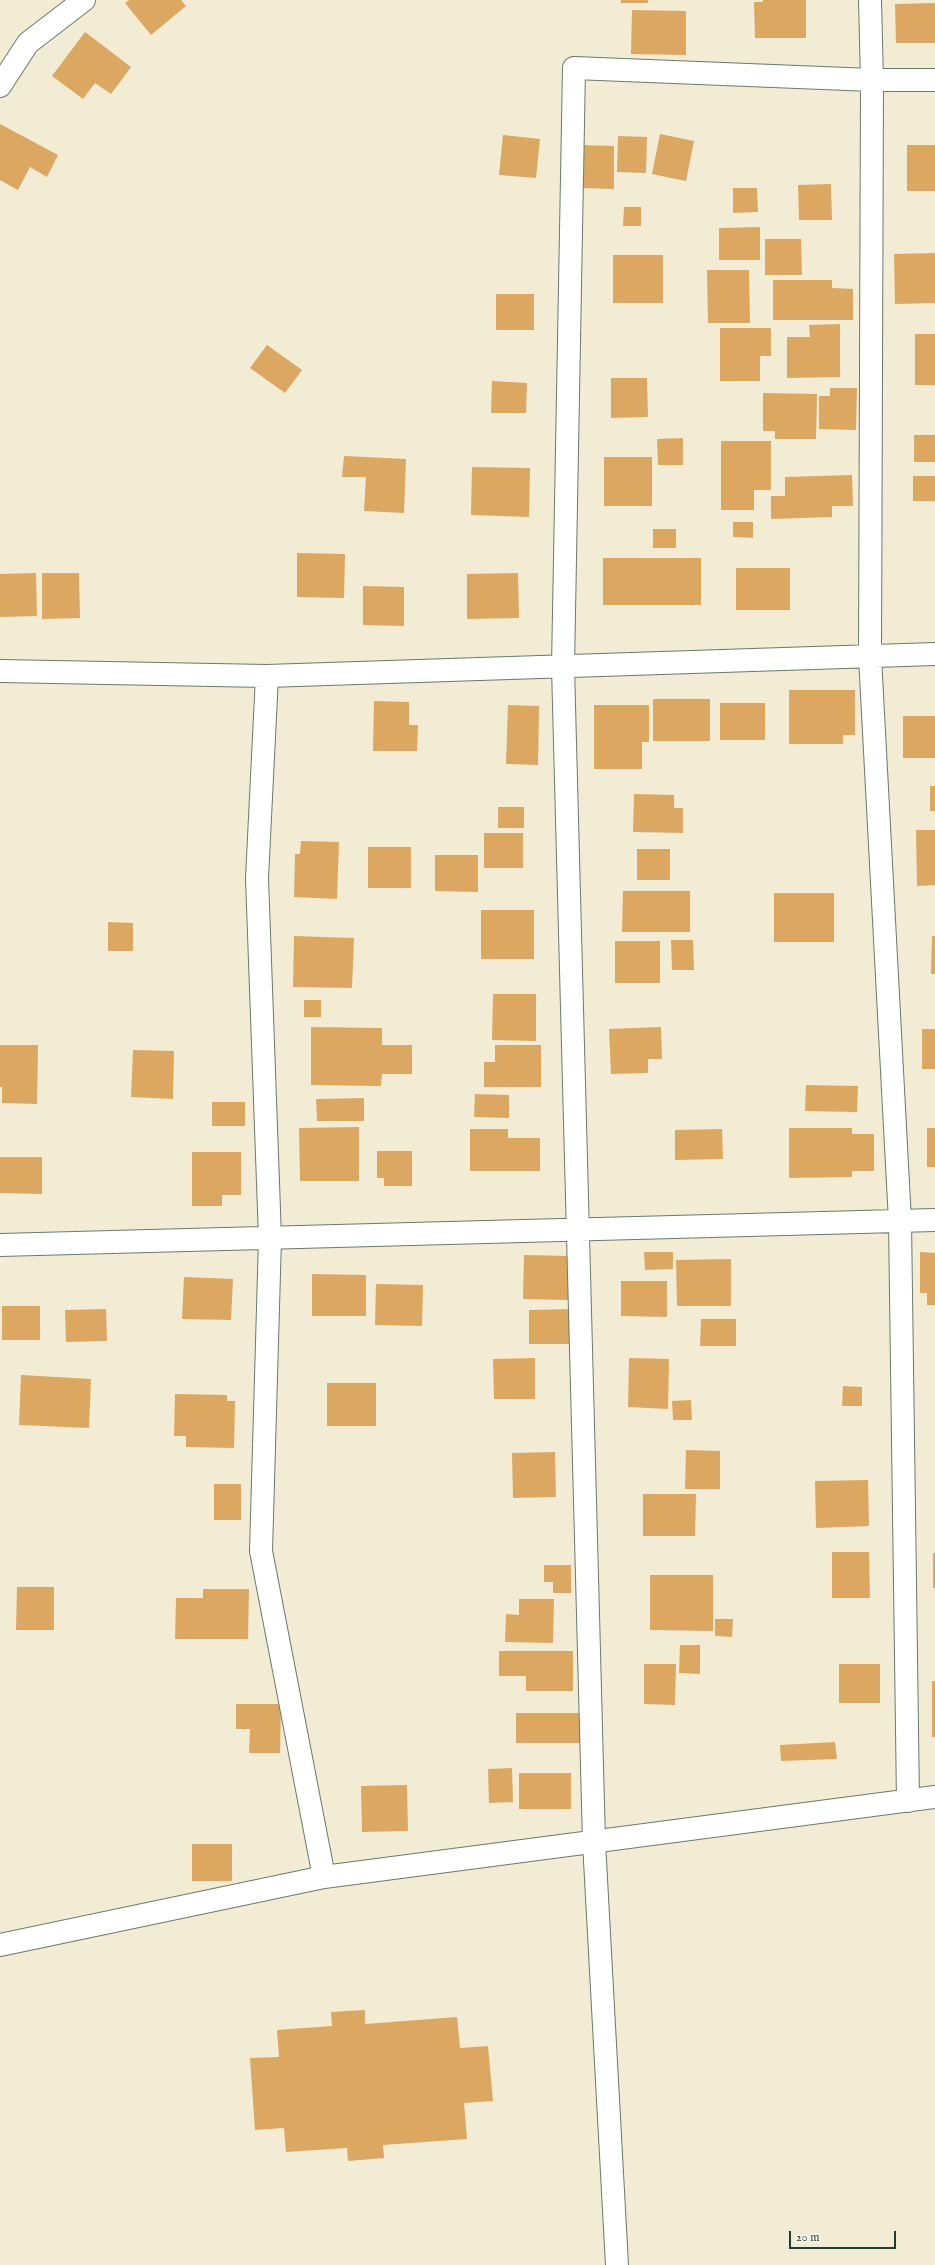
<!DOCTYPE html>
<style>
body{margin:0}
#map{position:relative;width:935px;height:2265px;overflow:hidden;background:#f2ecd5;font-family:"IM FELL English",serif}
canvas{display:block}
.scale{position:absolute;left:789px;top:2231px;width:107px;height:18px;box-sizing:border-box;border:2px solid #1f3d34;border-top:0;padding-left:5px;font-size:12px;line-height:14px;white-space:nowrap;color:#1f3d34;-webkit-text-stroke:3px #fbf7ec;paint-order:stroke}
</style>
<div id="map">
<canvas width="935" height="2265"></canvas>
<div class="scale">20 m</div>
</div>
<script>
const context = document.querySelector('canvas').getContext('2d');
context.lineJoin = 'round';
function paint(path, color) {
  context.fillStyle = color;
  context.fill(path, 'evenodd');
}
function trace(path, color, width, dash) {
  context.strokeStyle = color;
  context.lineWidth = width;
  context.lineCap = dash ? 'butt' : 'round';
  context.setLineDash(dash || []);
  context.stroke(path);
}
paint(new Path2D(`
 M129,0H181L186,6L151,35L125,3Z
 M621,0H648V3H621Z
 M763,0H806V38H755L754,2H763Z
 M935,3V43H896L895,4Z
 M632,10L686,11V55L631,54Z
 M85,32L131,67L111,94L95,83L83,99L52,76Z
 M0,124L58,155L47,177L30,167L18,190L0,180Z
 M660,134L694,141L686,181L652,174Z
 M503,135L540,139L536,178L499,175Z
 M618,136L647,137L646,173L617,172Z
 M580,145L614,146V189L580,188Z
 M907,145H935V191H907Z
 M831,184L832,220H799L798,185Z
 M733,188H757L758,212L733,213Z
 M624,207H641V226H623Z
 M760,227V260H719V228Z
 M765,239H801L802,275H765Z
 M935,253V303L895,304L894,254Z
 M613,255H663V303H613Z
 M707,270H749L750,323H708Z
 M773,280H832V288L853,289V320H773Z
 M496,294H534V330H496Z
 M840,324V377L787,378V337H810L809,325Z
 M720,328H771V356H760V381H720Z
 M915,334H935V385H915Z
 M267,345L302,370L285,393L250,368Z
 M611,378H647L648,417L611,418Z
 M492,381L527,383L526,413H491Z
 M830,388H857L856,430L819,429V396H830Z
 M763,393L817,394L816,439H775V431H763Z
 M914,435H935V462H914Z
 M683,438V465H658L657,439Z
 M721,441H771V490H754V510H721Z
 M344,456L406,459L404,513L364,511L366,477H342Z
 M604,457H652V506H604Z
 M472,467L530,468L529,517L471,515Z
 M852,475L853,506H832V517L771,519V496H785V477Z
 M913,476H935V501H913Z
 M733,522H753V538L733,537Z
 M653,529H676V548H653Z
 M297,553L345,554L344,598L297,597Z
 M603,558H701V605H603Z
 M736,568H790V610H736Z
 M36,573L37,616L0,617V574Z
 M42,573H79L80,618L42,619Z
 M518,573L519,618L467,619V574Z
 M363,586L404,587V626L363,625Z
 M789,690H855V735H843V744H789Z
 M653,699H710V741H653Z
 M374,701L409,702V725H418L417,751H373Z
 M720,703H765V740H720Z
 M508,705L539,706L538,765L506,764Z
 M594,705H649V742H642V769H594Z
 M903,716H935V758H903Z
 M930,786H935V811H930Z
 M634,794L674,795V808H683V833L633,832Z
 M498,807H524V828H498Z
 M916,830H935V885L917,886Z
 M484,833H523V868H484Z
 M301,841L339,842L337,899L294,897L295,854H300Z
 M368,847H411V888H368Z
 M637,849H670V880H637Z
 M435,855H478V892L435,891Z
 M623,891H690V932H622Z
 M774,893H834V942H774Z
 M481,910H534V959H481Z
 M108,922L133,923V951H108Z
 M294,936L354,938L352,988L293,987Z
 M932,936H935V974H931Z
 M671,940H693L694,970H672Z
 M615,941H660V983H615Z
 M493,994H536V1041L492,1040Z
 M304,1000H321V1017H304Z
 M311,1027L382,1028V1045H412V1074H382L381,1086L311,1085Z
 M661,1027L662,1059H648V1073L611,1074L609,1029Z
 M922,1029H935V1069H922Z
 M0,1045H38L37,1104L2,1103V1087H0Z
 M495,1045H541V1087H484V1062H495Z
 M133,1050L174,1051L173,1099L131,1097Z
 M806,1085L858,1086L857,1112L805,1111Z
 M475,1094L509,1095V1118L474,1117Z
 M364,1098V1121H317L316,1099Z
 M212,1102H245V1126H212Z
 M359,1127V1181H300L299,1128Z
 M789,1128H852V1134H874V1171H852V1177L789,1178Z
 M927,1128H935V1167H927Z
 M470,1129H508V1138H540V1171H470Z
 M722,1129L723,1159L675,1160V1130Z
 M377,1151H412V1186H384V1178H377Z
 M192,1152H241V1195H222V1206H192Z
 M0,1157H42V1194L0,1193Z
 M644,1252H673V1269L645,1270Z
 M920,1252L935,1253V1305H927V1293H920Z
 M524,1255L569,1256L568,1300L523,1299Z
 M731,1259V1306H677L676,1260Z
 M312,1274L366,1275V1316H312Z
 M184,1277L233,1279L231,1320L182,1319Z
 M621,1281H667V1317L621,1316Z
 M376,1284L423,1285L422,1326L375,1325Z
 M2,1306H40V1340H2Z
 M106,1309L107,1341L66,1342L65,1310Z
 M572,1309L573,1344H529V1310Z
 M701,1319H736V1346H700Z
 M535,1358V1399H494L493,1359Z
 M629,1358L669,1359L668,1409L628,1407Z
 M21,1375L91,1379L89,1428L19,1425Z
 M327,1383H376V1426H327Z
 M843,1386L862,1387V1406H842Z
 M175,1394L227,1395V1401H235L234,1448L186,1447V1436H174Z
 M691,1400L692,1420H673L672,1401Z
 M686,1450L720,1451V1489H685Z
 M555,1452L556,1497L513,1498L512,1453Z
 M868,1480L869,1526L816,1528L815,1481Z
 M214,1484H241V1520H214Z
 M643,1494H696L695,1536H643Z
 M832,1552H869L870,1598H832Z
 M933,1553H935V1588H933Z
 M544,1565H571V1593H553V1582H544Z
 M650,1575H713V1631L650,1630Z
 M17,1587H54V1630H16Z
 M203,1589H249L248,1639H175L176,1598H203Z
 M519,1599H554L553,1643L505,1642L506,1614L519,1615Z
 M715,1619H733L732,1637L715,1636Z
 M680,1645H700V1674L679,1673Z
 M499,1651H573V1691H526V1676H499Z
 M644,1664H676L675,1705L644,1704Z
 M839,1664H880V1703H839Z
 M932,1681H935V1737H932Z
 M236,1704H281L280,1753H249L250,1729H236Z
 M516,1713H581V1743H516Z
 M835,1742L837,1759L781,1761L780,1745Z
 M512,1768L513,1802L489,1803L488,1769Z
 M519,1773H571V1809H519Z
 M407,1785L408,1831L362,1832L361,1786Z
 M192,1844H232V1881H192Z
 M365,2010V2024L457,2017L460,2048L488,2046L493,2101L464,2103L467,2139L383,2145L384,2158L348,2161L347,2148L286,2152L284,2128L255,2130L250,2058L279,2057L277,2030L332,2026L331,2012Z`), '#dca761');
const street = new Path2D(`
 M870,0L872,80L870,657L900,1221L908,1801
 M0,86L28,43L84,0
 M0,671L267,676L935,654
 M267,676L257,878L270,1238L261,1551L324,1877
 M0,1245L935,1220
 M0,1945L324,1877L935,1797
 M617,2265L594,1842L563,667L574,68L872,80H935`);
trace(street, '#697a6c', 24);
trace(street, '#fff', 22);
</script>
